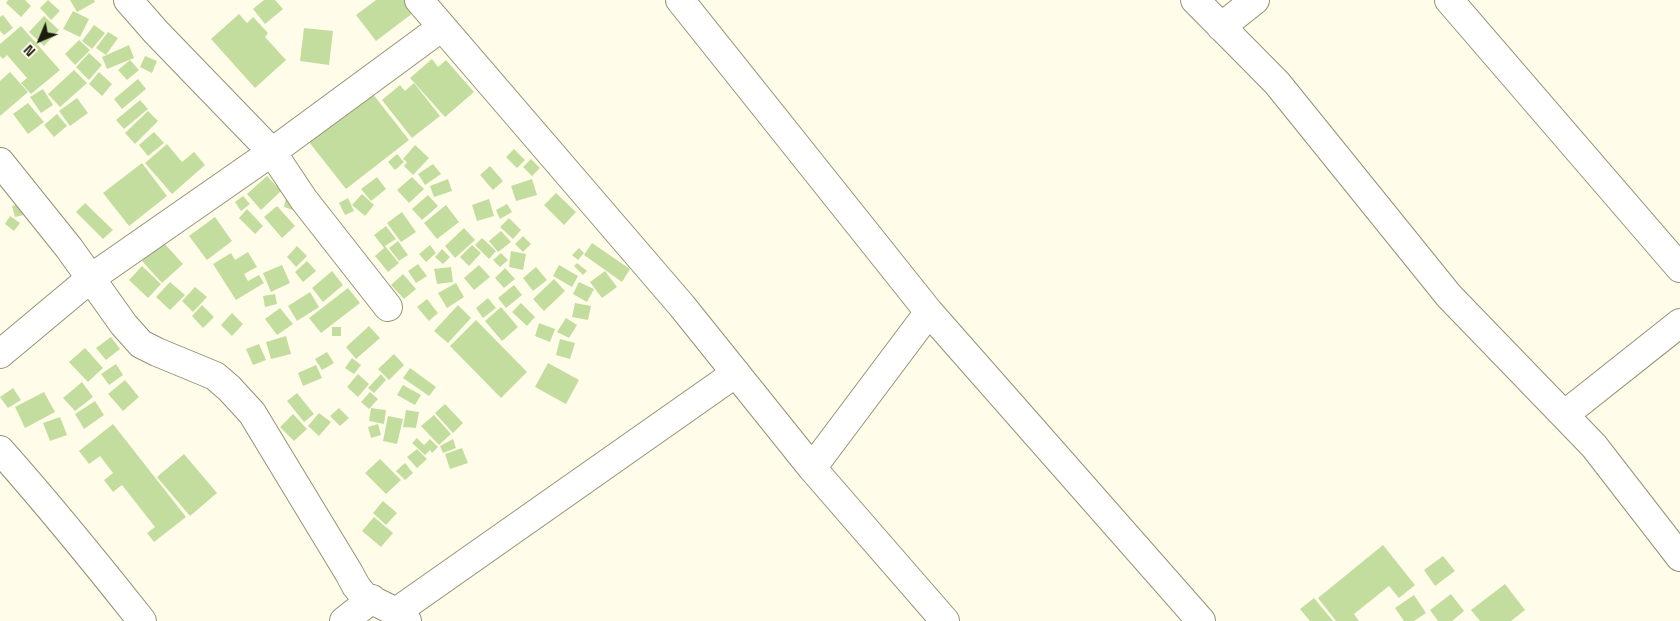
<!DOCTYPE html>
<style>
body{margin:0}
#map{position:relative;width:1680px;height:621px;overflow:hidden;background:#fffdea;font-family:"Space Grotesk",sans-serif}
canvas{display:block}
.north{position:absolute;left:15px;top:15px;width:50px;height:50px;-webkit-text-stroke:4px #fffdea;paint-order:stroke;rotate:225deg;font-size:14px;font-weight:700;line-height:20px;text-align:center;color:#1c1b0f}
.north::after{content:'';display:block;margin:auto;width:18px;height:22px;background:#1c1b0f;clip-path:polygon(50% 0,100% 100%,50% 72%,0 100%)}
</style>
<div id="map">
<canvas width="1680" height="621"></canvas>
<div class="north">N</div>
</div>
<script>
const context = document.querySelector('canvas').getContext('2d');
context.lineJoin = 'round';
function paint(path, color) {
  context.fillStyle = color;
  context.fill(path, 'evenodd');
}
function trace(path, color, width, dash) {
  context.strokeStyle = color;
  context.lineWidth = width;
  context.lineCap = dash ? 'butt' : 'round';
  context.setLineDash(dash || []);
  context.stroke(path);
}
paint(new Path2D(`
 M8,0H25L31,6L21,17L6,3Z
 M48,0L60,11L51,20L40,8Z
 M70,0H94L95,2L77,12Z
 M264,0H275L283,9L265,24L253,9Z
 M376,0H404L413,13L376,41L356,15Z
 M73,11L89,19L80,37L63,29Z
 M239,14L247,23L253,17L268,33L265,37L286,60L255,88L211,39Z
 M3,15L13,28L4,35L0,31V17Z
 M44,16L59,30L44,46L29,32Z
 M94,25L105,33L92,49L82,41Z
 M21,26L60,70L31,94L21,83L27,78L7,55L3,59L0,56V44Z
 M304,28L333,31L329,65L300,61Z
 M108,32L118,38L106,55L96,48Z
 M79,40L90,50L75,65L65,54Z
 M129,45L134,58L107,69L102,57Z
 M89,53L102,65L89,80L76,67Z
 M145,56L157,61L152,73L140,67Z
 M432,59L438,67L446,60L474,92L445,117L410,78Z
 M130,60L139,70L127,80L118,70Z
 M74,70L87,83L60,107L48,94Z
 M10,72L28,92L0,116V81Z
 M99,72L112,84L102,96L89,84Z
 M138,79L146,89L122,109L114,99Z
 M414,83L440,116L412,138L382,100L400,85L405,91Z
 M43,89L53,105L41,113L30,97Z
 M372,93L409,140L346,189L309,142Z
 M77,98L88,113L70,126L59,111Z
 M140,100L148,109L124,129L116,120Z
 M28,103L44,122L28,134L13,114Z
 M148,111L158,121L135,144L125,133Z
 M57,114L67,126L54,137L44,125Z
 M154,132L164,143L148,156L139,145Z
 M167,144L182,162L194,152L205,165L172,194L145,163Z
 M415,145L429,158L413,175L404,166L407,162L403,159Z
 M514,149L525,160L517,168L506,157Z
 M397,154L404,162L395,170L388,162Z
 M531,159L540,168L532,176L523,167Z
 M142,163L167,196L129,226L103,193Z
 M433,164L441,174L425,185L418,174Z
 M490,166L503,181L493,190L480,175Z
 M267,176L281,191L261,210L247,194Z
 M377,177L386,189L371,201L361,189Z
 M412,177L424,189L409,203L397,190Z
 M448,179L452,191L434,197L430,186Z
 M532,179L537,195L516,201L511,186Z
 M556,193L576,212L564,225L544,205Z
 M362,194L374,205L365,216L352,205Z
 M428,195L438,206L422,220L412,209Z
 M243,196L250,204L241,211L235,202Z
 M286,198L295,200L293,210L284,207Z
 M348,198L354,211L345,215L339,203Z
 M489,199L494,216L477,221L472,205Z
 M25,202L28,214L15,217L12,206Z
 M85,203L113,230L103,239L76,212Z
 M507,204L512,212L500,219L496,210Z
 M446,205L459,222L437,239L424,223Z
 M277,206L295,226L282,238L264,217Z
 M247,209L263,226L255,234L239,218Z
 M402,212L416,232L401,242L387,223Z
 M10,216L20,223L14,231L5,224Z
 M215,217L232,241L207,260L189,236Z
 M509,218L521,230L513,239L500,227Z
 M386,226L396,239L385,246L399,263L388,272L375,256L384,248L374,235Z
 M464,228L475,240L455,258L445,246Z
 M501,231L511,242L498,252L489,241Z
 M523,236L531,244L523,252L515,244Z
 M482,238L496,251L489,259L475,245Z
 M398,241L408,255L399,261L389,248Z
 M163,242L183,264L162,283L142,261Z
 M592,243L630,269L622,282L584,255Z
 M430,245L436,253L426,262L419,254Z
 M472,245L481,253L469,266L460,257Z
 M297,246L307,256L296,267L287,257Z
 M579,248L584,253L578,260L572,255Z
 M442,249L450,257L443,264L435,257Z
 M511,251L526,254L523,270L509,267Z
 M248,252L257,267L244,274L248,281L259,275L264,283L236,300L213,264L231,253L235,260Z
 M501,253L508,260L500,267L493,260Z
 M307,261L316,271L303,282L295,272Z
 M577,263L587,271L583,275L574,266Z
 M418,264L427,276L416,283L408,271Z
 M282,265L290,283L271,292L263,273Z
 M479,265L490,277L474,290L464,278Z
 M559,265L578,276L572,287L553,276Z
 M142,266L161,284L148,298L129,280Z
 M451,267L453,282L437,284L434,269Z
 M536,267L547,280L533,291L523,278Z
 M505,268L515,279L504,288L495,278Z
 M332,271L343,285L323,302L312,288Z
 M605,271L617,287L602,298L590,282Z
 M403,274L416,289L404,299L391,285Z
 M554,279L565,291L544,311L533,299Z
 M170,282L185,295L170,310L156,297Z
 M579,282L594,289L587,302L573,294Z
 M456,283L464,297L447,308L438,293Z
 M514,285L522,295L506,308L498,298Z
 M195,287L207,297L193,312L182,301Z
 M348,288L360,303L321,333L309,318Z
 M310,292L319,307L297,321L288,306Z
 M275,294L277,304L265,307L263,296Z
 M488,298L496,308L483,318L476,308Z
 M427,299L438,313L429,321L417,307Z
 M521,303L535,317L527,326L512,312Z
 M575,303L591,306L588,320L572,317Z
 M202,305L214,317L203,328L192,316Z
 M458,305L471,318L448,343L434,331Z
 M501,307L518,327L502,341L485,321Z
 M280,308L293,324L277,335L265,319Z
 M232,313L243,324L232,336L221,325Z
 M566,318L577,325L569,338L557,332Z
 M476,320L527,372L501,398L450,346Z
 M539,323L555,329L550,342L535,336Z
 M369,326L380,338L356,359L346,347Z
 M332,327H341V336H332Z
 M286,336L291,354L271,359L266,342Z
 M111,337L120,349L106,360L96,348Z
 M560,339L575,343L570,359L556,355Z
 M259,344L266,360L253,365L246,349Z
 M85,348L103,368L88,382L69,362Z
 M327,352L334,363L322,370L315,359Z
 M394,354L404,365L389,380L378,369Z
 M352,358L361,365L354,374L345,368Z
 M548,363L579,380L566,404L535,387Z
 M116,364L123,375L109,385L101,374Z
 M316,365L322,378L303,386L298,373Z
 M410,368L436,387L429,396L403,378Z
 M358,374L369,384L358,397L347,387Z
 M381,374L386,380L374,393L368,388Z
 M125,380L139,397L123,411L108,394Z
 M82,382L93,397L75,411L63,398Z
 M403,385L421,395L415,405L397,395Z
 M13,388L21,400L8,408L0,397Z
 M44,392L55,412L25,428L15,407Z
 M370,392L378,399L369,409L361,402Z
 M297,393L314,414L304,422L287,401Z
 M95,401L104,415L84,429L75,414Z
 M445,404L463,423L453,433L435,413Z
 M339,408L349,418L340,426L330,416Z
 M371,408L386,410L384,424L369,421Z
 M406,410L419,412L416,428L403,427Z
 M319,413L331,422L319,436L308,426Z
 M293,414L307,429L294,441L280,427Z
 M434,415L451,434L439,445L421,426Z
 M388,416L403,419L397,444L383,441Z
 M60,417L67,435L50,441L43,423Z
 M113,424L186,517L154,542L147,533L155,527L122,485L113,492L104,480L113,473L100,456L89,464L79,451Z
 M378,424L381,435L371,438L368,427Z
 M417,438L424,445L430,439L438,447L432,453L430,450L425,455L412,443Z
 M453,439L456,448L443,453L440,446Z
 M462,448L468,463L450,469L445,454Z
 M417,449L427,459L417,468L407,457Z
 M184,454L217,493L190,516L157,477Z
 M380,459L401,480L386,494L365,473Z
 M405,463L413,473L405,480L396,471Z
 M383,501L397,513L386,525L373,513Z
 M374,517L393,533L381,547L362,531Z
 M1383,545L1415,585L1399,598L1389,586L1354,614L1359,621H1336L1318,598Z
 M1443,556L1455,571L1435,586L1424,570Z
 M1505,584L1525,610L1511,621H1480L1471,610Z
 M1451,594L1464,611L1452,621H1438L1430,610Z
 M1414,595L1426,613L1414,621H1404L1395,608Z
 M1314,598L1333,621H1310L1300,609Z`), '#c3dd9e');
const street = new Path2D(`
 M128,0L156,32L272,152L304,200L388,307
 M419,0L682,306L812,468L945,621
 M680,0L929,312L1201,621
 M1195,0L1277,83L1449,296L1594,446L1680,557
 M1449,0L1680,268
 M1221,27L1255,0
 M0,162L69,248L124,325L141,344L157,352L215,376L229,388L252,413L349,573L356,586L364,596L396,612L407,621
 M0,354L91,278L272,152L442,27
 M1564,415L1680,323
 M0,450C50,506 96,563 142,621
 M812,468L929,312
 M396,612L736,373
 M344,621L372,599`);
trace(street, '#969275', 30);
trace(street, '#fff', 28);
</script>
